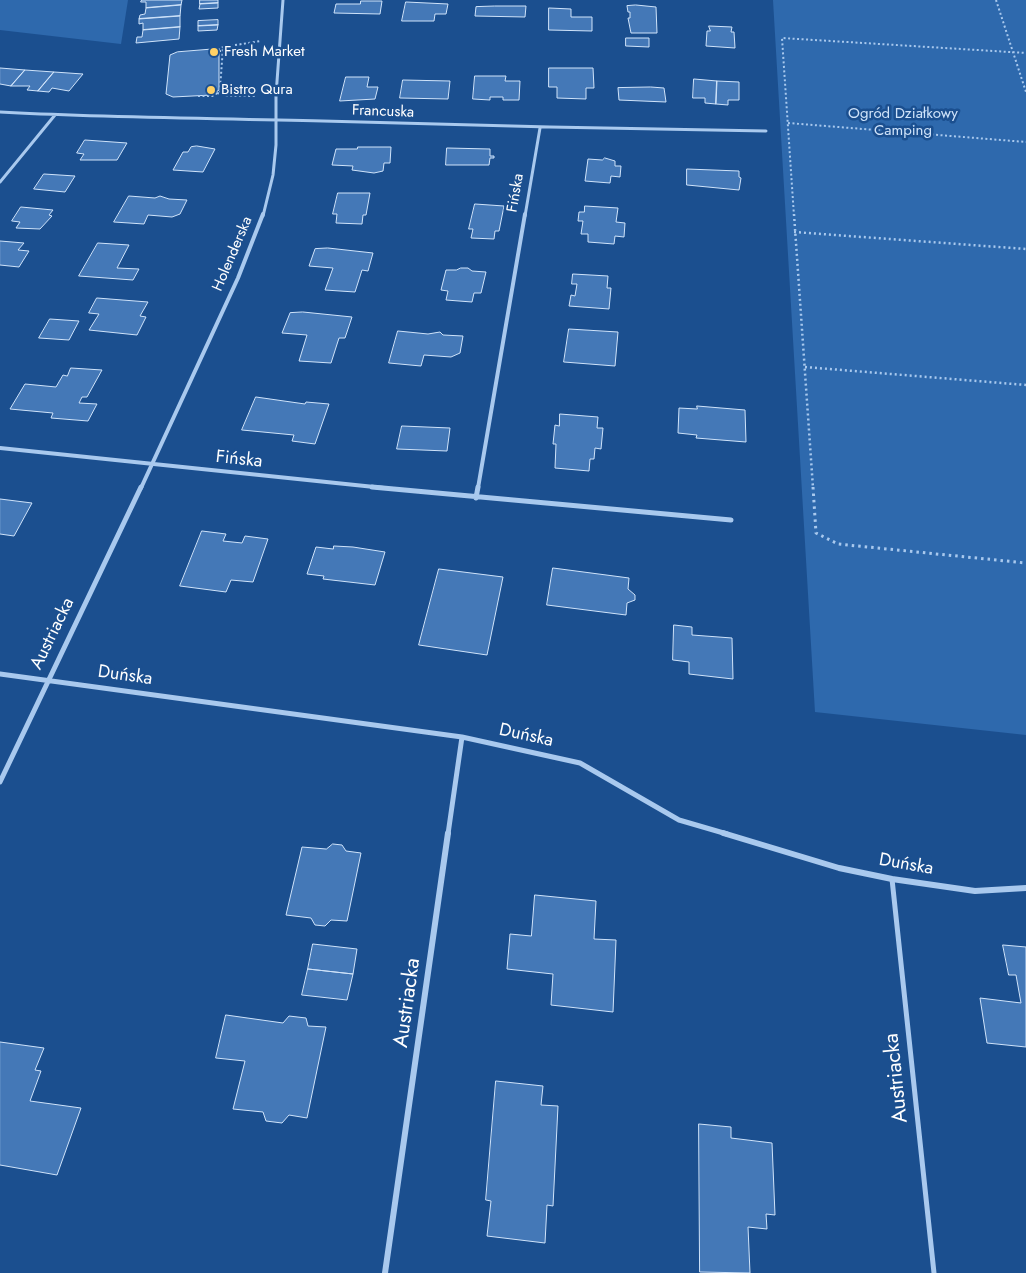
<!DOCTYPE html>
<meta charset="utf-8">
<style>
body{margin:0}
canvas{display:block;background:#1b4f8f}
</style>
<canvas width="1026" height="1273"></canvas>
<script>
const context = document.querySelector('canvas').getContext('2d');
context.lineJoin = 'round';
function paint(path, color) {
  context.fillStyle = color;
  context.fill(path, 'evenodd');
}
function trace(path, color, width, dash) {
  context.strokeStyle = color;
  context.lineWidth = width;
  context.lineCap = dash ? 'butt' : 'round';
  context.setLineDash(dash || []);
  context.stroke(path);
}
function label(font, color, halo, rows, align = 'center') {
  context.font = font + ' Jost,sans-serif';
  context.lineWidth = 5;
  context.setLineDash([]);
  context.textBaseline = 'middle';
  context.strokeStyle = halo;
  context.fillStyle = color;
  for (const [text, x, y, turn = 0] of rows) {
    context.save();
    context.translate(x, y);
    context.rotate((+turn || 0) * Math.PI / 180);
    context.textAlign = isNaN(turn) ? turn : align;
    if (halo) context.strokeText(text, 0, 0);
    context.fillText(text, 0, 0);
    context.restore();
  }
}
paint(new Path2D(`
 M0,0H128L121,44L0,30Z
 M773,0H1026V735L815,712Z`), '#2e69ad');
const building = new Path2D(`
 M142,0H182L181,5L146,8V2H141Z
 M200,0H218V3L200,4Z
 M361,1H382L380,14L334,13L336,4H360Z
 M406,2L448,4L446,14H435L434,21H402Z
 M218,3V8L199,9L200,4Z
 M181,5L180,16L139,19L140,15L145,14L146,8Z
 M636,5L656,7L657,33H631L628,18H630V12H628L627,6Z
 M495,6H526L525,17L475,16L476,7Z
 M549,8L571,9V17H592V31L549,30Z
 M180,16V27L143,30V23L139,24V19Z
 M218,20V25L198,26V21Z
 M218,25L217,30L198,31V26Z
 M709,26L732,27L731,32H734L735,48L706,46L707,31H710Z
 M180,27L179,39L136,43L137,37H142L143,30Z
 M626,38H649V47L626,46Z
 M214,49L221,51L219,52V90L212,95L173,97L166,94L170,55L177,52Z
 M0,68L25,70L11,86L0,84Z
 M549,68H593L594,88H586V99L557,98V87H549Z
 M25,70L54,72L38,91L27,90L30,86H11Z
 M54,72L83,74L69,91L52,88L49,92L38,91Z
 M475,76H506L505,81H520L519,100H503V97H490V100L473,99Z
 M346,77H369L367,87H378L375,99L340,101Z
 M694,79L717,81L716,104L705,103V98H693Z
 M403,80L450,81L448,99L400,98Z
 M717,81L739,82V100H728V105L716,104Z
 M651,87L664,88L666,102L619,100L618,88Z
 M85,140L127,143L117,160H80L84,154L77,153Z
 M197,146L215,149L203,172L173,170L183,152H188L191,147Z
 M358,147H391L390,163H384L383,171L374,173L352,170L353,166L332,165L336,149H357Z
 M447,148L490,149V156H494V158H490L489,165H446Z
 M605,158L615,161V166H621L620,177L611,176L610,183L585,181L588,159L602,160Z
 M687,169L739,171V177L741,178L739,190L687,185Z
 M44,174L75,176L65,192L34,189Z
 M338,193H370L366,215H363L362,224L336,223L337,214H333Z
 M129,196L155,198L160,196L169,199L187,200L180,214L172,217L148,215L144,224L114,222Z
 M475,204L504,206L499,231H495L494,239L471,238L473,229H469Z
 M585,206L618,208L616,222L625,223L624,237L615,236L614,244L588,242V234H581L583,221H578L579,212H584Z
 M21,207L53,210L49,215L52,216L40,229L16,228L20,222L12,221Z
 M0,241L24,243L18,250L29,251L19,267L0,265Z
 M98,243L129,245L117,268L139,269L133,280L79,276Z
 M328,248L373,253L368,271L362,270L355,292L325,290L333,268L309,266L315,249Z
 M461,268H468L472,271L486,272L481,293H474L472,302L446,300L448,291L441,290L446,270H456Z
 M573,274L608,276L607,288H611L609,309L569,306L571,295L575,296L577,284H572Z
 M97,298L148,302L140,316L146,317L137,335L89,330L99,314L89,313Z
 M303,312L352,317L345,338H339L331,363L299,361L307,335L282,333L290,313Z
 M50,319L79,321L69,340L39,338Z
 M569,329L618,332L615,366L564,362Z
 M398,331L428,334L440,332L443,335L463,336L460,353L451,357L424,355L421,366L389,363Z
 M71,368L102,370L87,397H82L79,403L97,404L88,421L51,418L53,413L10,409L25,384L56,387L63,375L67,376Z
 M256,397L305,404L306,402L329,404L315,444L292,441L294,435L242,430Z
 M697,406L745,410L746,442L696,438L697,435L678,433L679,408L697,409Z
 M560,414L598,417L597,428H603L601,449L595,448L594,459H590L589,471L555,468L556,444H553L555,425L559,426Z
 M402,426L450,428L447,451L397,449Z
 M0,499L32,503L14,536L0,534Z
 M202,531L226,534L223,541L242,543L245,536L268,539L253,582L231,580L226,592L180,586Z
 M334,546L353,547L385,552L375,585L323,579L324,576L307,574L316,547L333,549Z
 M553,568L629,578L628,589L635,595V600L627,603L626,615L547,605Z
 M439,569L503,577L487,655L419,645Z
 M674,625L692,627V635L732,638L733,679L689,674V662L673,660Z
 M333,844L342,845L346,851L361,853L347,921L331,920L325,926L315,925L311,918L286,915L302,847L326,849Z
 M535,895L596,901L594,939L616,940L613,1012L551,1005L553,974L507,969L510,934L531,936Z
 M313,944L357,949L353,974L308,969Z
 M1003,945L1026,947V1047L987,1043L980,998L1021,1003L1016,975H1009Z
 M308,969L353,974L347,1000L302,995Z
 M226,1015L283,1023L289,1016L306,1018L308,1026L326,1027L307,1118L289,1115L282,1123L266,1121L263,1112L233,1109L245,1061L216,1058Z
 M0,1042L44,1048L35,1070L41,1071L30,1101L81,1108L57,1175L0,1165Z
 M496,1081L543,1086L541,1105L558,1106L553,1206L547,1205L545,1243L487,1236L491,1201L486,1200Z
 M699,1124L731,1127V1138L772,1143L775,1215L766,1214L767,1229L748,1227L750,1273L700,1272Z`);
paint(building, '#4478b7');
trace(building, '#cfe3fa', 1);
trace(new Path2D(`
 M996,0L1026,92
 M218,50L223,47L261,41
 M217,93L229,96H256
 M198,96H212L223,90L220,89L223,47
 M788,123L1026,142
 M794,216L782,38L1026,53`), '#a9c9ee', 2, [2, 2.5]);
trace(new Path2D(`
 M794,214L813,488
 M794,232L1026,249
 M805,367L1026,385`), '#a9c9ee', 2.5, [2, 3]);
trace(new Path2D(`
 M813,487L816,533L838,544L1026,563`), '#a9c9ee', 3, [2.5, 4]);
trace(new Path2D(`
 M892,879L934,1273`), '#a9c9ee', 5);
trace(new Path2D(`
 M0,112C108,118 215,118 323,121C471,125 618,129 766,131
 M0,182L55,115
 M263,216L273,175L276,145V95L283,0
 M525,216L540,128`), '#a9c9ee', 3);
trace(new Path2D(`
 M0,448L384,488
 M141,488L238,278L263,214
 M478,488L525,214`), '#a9c9ee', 4);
trace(new Path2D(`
 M372,487L731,520
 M476,498L478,487
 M0,674L462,737L580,763L679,820L727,834
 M0,782L141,487
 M448,834L462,737`), '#a9c9ee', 5);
trace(new Path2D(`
 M723,833L839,868L892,879L975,891L1026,888
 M385,1273L448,833`), '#a9c9ee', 6);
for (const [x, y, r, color] of [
 [214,52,5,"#ffd166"],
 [211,90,5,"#ffd166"]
]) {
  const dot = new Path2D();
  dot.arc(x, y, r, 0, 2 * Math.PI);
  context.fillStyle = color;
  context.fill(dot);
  trace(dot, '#1b4f8f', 2);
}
label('15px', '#fff', '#1b4f8f', [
 ["Fresh Market",224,52],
 ["Bistro Qura",221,90]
], 'left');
label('15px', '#fff', '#1b4f8f', [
 ["Francuska",383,112,2],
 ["Fińska",516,193,-80],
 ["Holenderska",233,254,-67]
]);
label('15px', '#cfe3fa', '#1b4f8f', [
 ["Ogród Działkowy",903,114],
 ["Camping",903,131]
]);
label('18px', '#fff', '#1b4f8f', [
 ["Fińska",239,460,6],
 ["Austriacka",53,634,-64],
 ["Duńska",125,676,8],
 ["Duńska",526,736,12],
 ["Duńska",906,865,10]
]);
label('21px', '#fff', '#1b4f8f', [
 ["Austriacka",408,1003,-82],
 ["Austriacka",897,1078,-96]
]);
</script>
